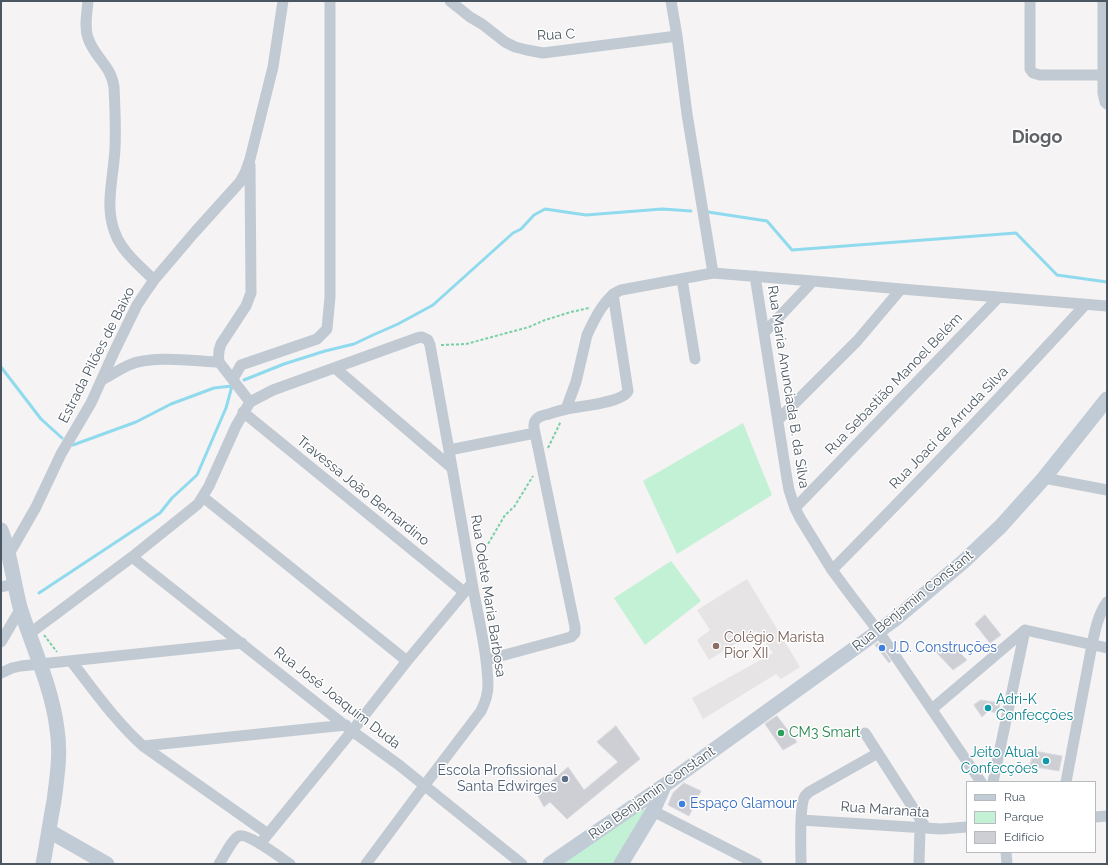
<!DOCTYPE html>
<meta charset="utf-8">
<style>
body{margin:0}
#map{position:relative;width:1108px;height:865px;overflow:hidden;background:#f5f3f3;font-family:Raleway,sans-serif}
canvas{display:block}
.frame{position:absolute;inset:0;border:2px solid #4a5661;pointer-events:none}
.legend{position:absolute;left:966px;top:781px;width:130px;height:72px;box-sizing:border-box;background:#fff;border:1px solid #b7bbc0;margin:0;padding:5px 7px;list-style:none;font-size:12px;color:#4a5661}
.legend li{display:flex;align-items:center;gap:8px;height:20px}
.legend b{width:20px;border:1px solid #b7bbc0}
</style>
<div id="map">
<canvas width="1108" height="865"></canvas>
<div class="frame"></div>
<ul class="legend">
<li><b style="height:5px;background:#c1cbd6"></b>Rua</li>
<li><b style="height:11px;background:#c3f1d5"></b>Parque</li>
<li><b style="height:11px;background:#cdcfd5"></b>Edifício</li>
</ul>
</div>
<script>
const context = document.querySelector('canvas').getContext('2d');
context.lineJoin = 'round';
function paint(path, color) {
  context.fillStyle = color;
  context.fill(path, 'evenodd');
}
function trace(path, color, width, dash) {
  context.strokeStyle = color;
  context.lineWidth = width;
  context.lineCap = dash ? 'butt' : 'round';
  context.setLineDash(dash || []);
  context.stroke(path);
}
function label(font, color, halo, rows, align = 'center') {
  context.font = font + ' Raleway,sans-serif';
  context.lineWidth = 3;
  context.setLineDash([]);
  context.textBaseline = 'middle';
  context.strokeStyle = halo;
  context.fillStyle = color;
  for (const [text, x, y, turn = 0] of rows) {
    context.save();
    context.translate(x, y);
    context.rotate((+turn || 0) * Math.PI / 180);
    context.textAlign = isNaN(turn) ? turn : align;
    if (halo) context.strokeText(text, 0, 0);
    context.fillText(text, 0, 0);
    context.restore();
  }
}
paint(new Path2D(`
 M747,579L800,667L781,679L776,674L703,719L692,698L773,653L756,631L709,660L697,640L710,630L697,610Z`), '#e6e4e5');
paint(new Path2D(`
 M743,423L772,495L677,554L643,481Z
 M671,561L701,601L645,645L614,598Z
 M641,808L646,810L616,864H557Z`), '#c3f1d5');
trace(new Path2D(`
 M708,212L767,221L792,250L1016,233L1057,275L1107,282
 M1,367L41,419L62,438
 M244,380L284,364L325,351L354,344L373,335L398,324L433,305L513,233L521,229L534,215L545,209L586,215L662,209L691,211
 M73,445L136,422L171,404L214,388L232,386
 M39,593L160,513L172,498L197,475L226,408L232,386L234,385`), '#90daee', 3);
const building = new Path2D(`
 M985,615L1001,635L990,643L975,624Z
 M949,642L967,660L953,670L936,652Z
 M878,643L891,661L889,663L875,645Z
 M981,700L1000,703L998,713L988,711L982,717L974,705Z
 M777,716L797,742L783,750L765,724Z
 M616,726L640,759L567,819L550,802L544,807L537,794L568,767L584,790L618,762L597,742Z
 M1034,751L1062,756L1059,771L1030,766Z
 M684,783L701,791L689,816L668,805L673,793Z`);
paint(building, '#cdcfd5');
trace(building, '#d7d9de', 1);
trace(new Path2D(`
 M441,345L466,344L529,327L545,320L571,312L589,308
 M548,448L561,421
 M478,561L505,515L514,507L533,476
 M44,635L57,652`), '#7ad0a6', 2, [3, 2]);
trace(new Path2D(`
 M88,1C87,13 84,27 88,38C94,57 111,65 114,87C115,107 116,128 115,148C114,176 104,206 115,233C122,252 140,266 154,280
 M450,1L470,17L482,24L505,42L515,47L527,50L543,53L677,36
 M671,1L677,36L687,114L713,273
 M1030,1V69L1033,73L1040,75H1102
 M1103,1V93L1105,102L1107,104
 M755,276L787,479L789,490L795,508L800,518L832,570L852,597L879,632L981,782
 M682,279L695,359
 M764,333L813,281
 M335,368L452,468
 M233,379L241,365L317,339L327,329L330,297V1
 M102,380C111,375 120,369 129,365C152,355 194,361 219,362
 M250,402L219,362C218,355 218,351 221,344L246,306L251,293L250,165
 M566,409L576,382L587,335C594,320 605,296 621,290L713,273L813,281L901,289L1107,306
 M243,412L464,592
 M778,420L857,341L901,289
 M449,450L535,433
 M1044,478L1107,490
 M203,497L407,661
 M795,508L998,298
 M9,554L36,507L61,454L91,403L115,350L137,305L145,293L154,280L194,233L240,182L245,173L250,159L273,67L283,1
 M132,557L352,731L399,765L522,864
 M832,570C918,483 1003,395 1085,305
 M1,587L14,584
 M1025,630L1107,648
 M29,634L132,557L198,504L209,486L236,426L250,402L273,390L417,338L422,337L428,340L430,345C444,422 458,500 471,577C477,613 487,649 488,685C488,694 485,703 481,711L424,786L366,864
 M1,642L21,608
 M486,660L571,637L575,633V627L535,433C534,429 533,424 535,421C538,416 544,415 549,414C555,412 561,410 567,409C580,406 622,403 628,391L613,294
 M71,661C94,690 115,721 143,746L268,834
 M1,673L12,668L21,666L242,643
 M932,709L1025,630
 M865,733L926,828
 M143,746L346,725
 M993,782L1025,630
 M1066,782L1092,645C1095,630 1098,615 1107,602
 M653,811L757,864
 M1095,817L1107,816
 M801,820L926,828L941,829L967,827
 M260,844L268,834L352,731L407,661L472,583
 M1006,852L1007,864
 M219,864C223,858 233,838 239,836C248,833 281,858 290,864
 M801,864C801,851 799,805 805,796C805,796 809,792 809,792L878,753
 M919,864L920,828`), '#c1cad2', 11);
trace(new Path2D(`
 M1,530C11,555 13,581 20,607C32,646 52,687 57,729C61,753 57,777 54,801C50,822 47,843 43,864
 M49,831L107,864
 M550,864L665,785L894,620L963,562L1001,526L1044,478L1107,399
 M621,864L653,811L664,786`), '#c1cbd6', 15);
for (const [x, y, r, color] of [
 [716,646,4,"#8d6e63"],
 [882,648,4,"#3f7fe0"],
 [988,708,4,"#0f9aa8"],
 [781,733,4,"#2e9e5b"],
 [1046,761,4,"#0f9aa8"],
 [565,779,4,"#5c6f8a"],
 [682,804,4,"#3f7fe0"]
]) {
  const dot = new Path2D();
  dot.arc(x, y, r, 0, 2 * Math.PI);
  context.fillStyle = color;
  context.fill(dot);
  trace(dot, '#fff', 1.5);
}
label('14px', '#4a5661', '#fff', [
 ["Rua C",556,35,-3],
 ["Estrada Pilões de Baixo",97,355,-63],
 ["Rua Sebastião Manoel Belém",894,384,-46],
 ["Rua Maria Anunciada B. da Silva",788,387,81],
 ["Rua Joaci de Arruda Silva",949,428,-46],
 ["Travessa João Bernardino",363,491,39],
 ["Rua Odete Maria Barbosa",488,596,81],
 ["Rua Benjamin Constant",913,601,-39],
 ["Rua José Joaquim Duda",337,698,38],
 ["Rua Benjamin Constant",652,793,-35],
 ["Rua Maranata",885,810,4]
]);
label('14px', '#785e54', '#fff', [
 ["Colégio Marista",724,638],
 ["Pior XII",724,654]
], 'left');
label('14px', '#366cbe', '#fff', [
 ["J.D. Construções",890,648],
 ["Espaço Glamour",690,804]
], 'left');
label('14px', '#0d838f', '#fff', [
 ["Adri-K",996,700],
 ["Confecções",996,716],
 ["Jeito Atual",1038,753,"right"],
 ["Confecções",1038,769,"right"]
], 'left');
label('14px', '#27864d', '#fff', [
 ["CM3 Smart",789,733]
], 'left');
label('14px', '#4e5e75', '#fff', [
 ["Escola Profissional",557,771],
 ["Santa Edwirges",557,787]
], 'right');
label('bold 18px', '#5f6368', '#fff', [
 ["Diogo",1037,138]
]);
</script>
